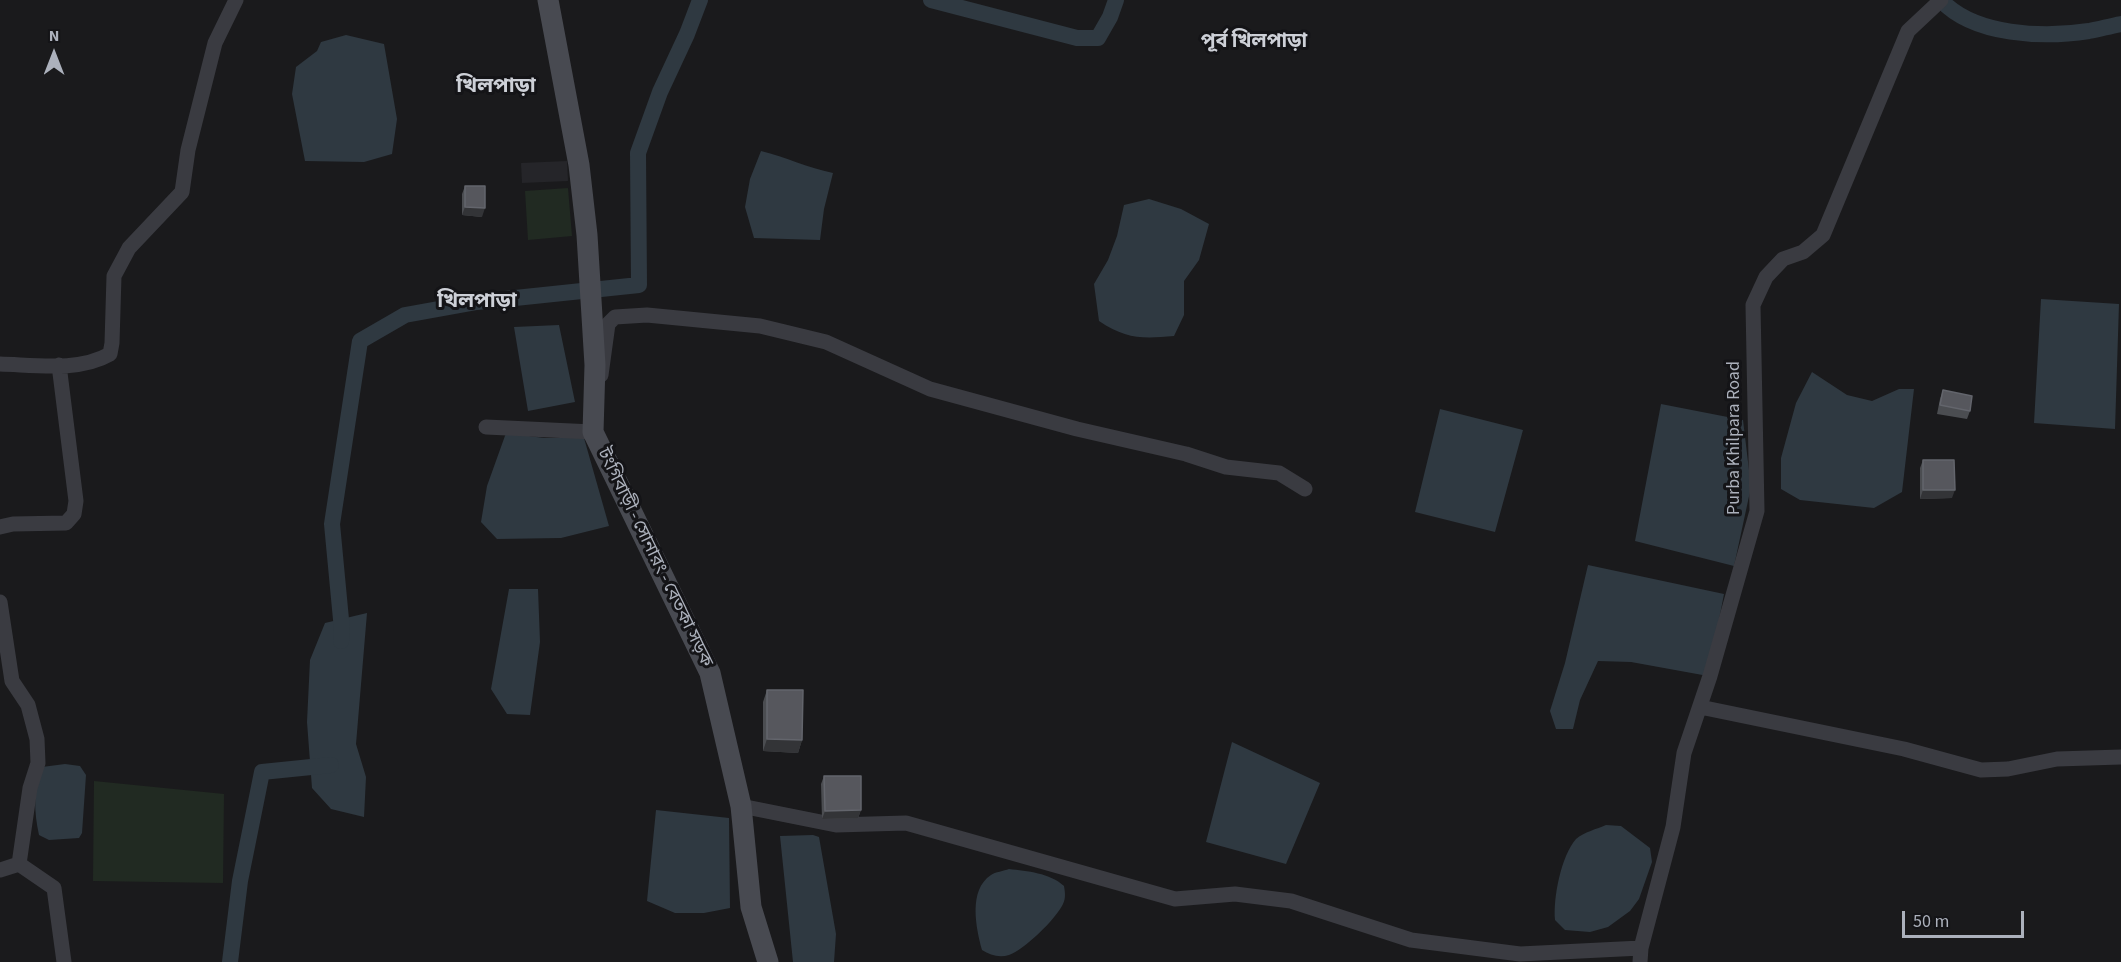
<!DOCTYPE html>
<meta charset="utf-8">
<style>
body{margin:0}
#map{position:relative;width:2121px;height:962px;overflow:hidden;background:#1a1a1c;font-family:"Source Sans 3",sans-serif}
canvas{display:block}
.north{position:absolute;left:24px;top:24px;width:60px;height:60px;-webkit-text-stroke:4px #141417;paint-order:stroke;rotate:0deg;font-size:16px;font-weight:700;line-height:24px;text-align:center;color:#acb1bc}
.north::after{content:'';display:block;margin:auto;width:21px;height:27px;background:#acb1bc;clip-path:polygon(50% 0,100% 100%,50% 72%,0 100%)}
.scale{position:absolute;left:1902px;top:911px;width:122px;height:27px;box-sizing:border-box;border:3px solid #acb1bc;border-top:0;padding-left:8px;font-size:18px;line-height:21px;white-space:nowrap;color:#acb1bc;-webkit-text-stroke:4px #141417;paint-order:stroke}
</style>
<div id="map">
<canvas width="2121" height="962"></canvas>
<div class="north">N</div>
<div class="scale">50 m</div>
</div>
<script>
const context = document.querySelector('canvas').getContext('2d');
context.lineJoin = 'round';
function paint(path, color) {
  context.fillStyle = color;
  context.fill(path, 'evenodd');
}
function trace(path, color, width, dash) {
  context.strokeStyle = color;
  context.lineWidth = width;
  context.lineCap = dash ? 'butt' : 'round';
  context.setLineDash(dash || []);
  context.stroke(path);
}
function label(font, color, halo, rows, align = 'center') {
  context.font = font + ' "Source Sans 3","Noto Sans Bengali",sans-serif';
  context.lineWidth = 6;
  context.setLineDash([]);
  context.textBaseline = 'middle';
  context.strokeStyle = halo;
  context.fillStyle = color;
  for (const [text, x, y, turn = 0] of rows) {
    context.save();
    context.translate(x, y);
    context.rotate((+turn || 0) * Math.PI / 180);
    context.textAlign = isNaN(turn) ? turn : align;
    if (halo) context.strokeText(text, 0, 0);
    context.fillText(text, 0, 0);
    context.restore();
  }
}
paint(new Path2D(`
 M567,161L568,181L522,183L521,163Z`), '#252529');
paint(new Path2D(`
 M568,188L572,236L528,240L525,191Z
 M94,781L224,794L223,883L93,881Z`), '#212a22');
paint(new Path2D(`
 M346,35L384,44L397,119L392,154L364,162L305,161L292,94L296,67L317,51L321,42Z
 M761,151C786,157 808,168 833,173L824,209L820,240L754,238L745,207L750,179Z
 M1149,199L1181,209L1209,224L1199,260L1184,281V315L1174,336C1142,339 1126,339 1099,321L1094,284L1108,260L1117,236L1124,205Z
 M2041,299L2119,304L2115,429L2034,423Z
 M559,325L575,402L528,411L514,327Z
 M1812,372L1847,395L1872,401L1899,389H1914L1902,492L1874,508L1800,500L1781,489V458L1796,403Z
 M1661,404L1743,420L1751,487L1734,566L1635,541Z
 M1440,409L1523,430L1495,532L1415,512Z
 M506,433L544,438H584L609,526L561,538L497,539L481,522L487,486Z
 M1588,565L1724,594L1708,676L1631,662L1598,661L1580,700L1573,729H1556L1550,711L1565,663Z
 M509,589H538L540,642L530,715L507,714L491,689Z
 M367,613L356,744L366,777L364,817L331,809L312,788L307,722L310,660L325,623Z
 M1232,742L1320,783L1286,864L1206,842Z
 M65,764L80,766L86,775L82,833L79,838L49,840L39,835C34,812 33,788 42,767Z
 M656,810L729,818L730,908L704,913H675L647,901Z
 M1606,825L1621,826L1650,848L1652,862L1639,899L1630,911L1608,927L1590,932L1565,930L1555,920C1553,898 1561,856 1576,839C1584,832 1597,829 1606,825Z
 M813,835L819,837L836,934L834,962H793L780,836Z
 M1009,869C1027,871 1050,873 1064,886C1065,892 1066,898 1063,904C1056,919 1024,950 1009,955C999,958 990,955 982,950C976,928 968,890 991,875C995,872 1004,871 1009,869Z`), '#2f3941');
trace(new Path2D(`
 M931,0L1077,38H1098L1110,17L1116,0
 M1941,0C1974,36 2044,38 2089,31C2100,29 2110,26 2121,24
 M341,641L342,630L332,524L360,341L405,315L477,302L639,285L638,153L660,92L687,34L700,0
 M230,962L240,881L262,772L331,765`), '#2f3941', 16);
trace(new Path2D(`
 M0,364C35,365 79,372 110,354L112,343L114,276L129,248L182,192L188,150L215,43L236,0
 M601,375L608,324L615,317L647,315L760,326L826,342L930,389L1077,429L1186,454L1226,467L1279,473L1305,489
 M486,427L593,432
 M0,527L13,524L66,523L74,514L76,501L59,365
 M0,602L12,681L28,705L37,739L38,763L30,788L19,864L54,888L64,962
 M1700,707L1904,749L1981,770L2008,769L2057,759L2121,757
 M741,806L836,825L906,823L1175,899L1235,894L1291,901L1411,940L1520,954L1641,948
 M0,870L19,864
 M1640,962L1641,948L1673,827L1684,753L1710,676L1757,511L1753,305L1766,277L1783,259L1803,252L1823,235L1908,31L1941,0`), '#3a3b41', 15);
trace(new Path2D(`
 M548,0L579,165L587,235L595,365L593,432L710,673L741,806L751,907L768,962`), '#484a51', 21);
paint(new Path2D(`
 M465,186L482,217L462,215V194Z
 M1943,390L1970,411L1967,419L1937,414L1940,399Z
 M1923,460L1952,498L1920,499V468Z
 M767,690L802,740L798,753L763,751V702Z
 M824,776L861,810L858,818L822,819L821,784Z`), '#4b4d51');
paint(new Path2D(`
 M465,207L485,208L482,217L462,215Z
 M1923,490H1955L1952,498L1920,499Z
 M767,739L802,740L798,753L763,751Z
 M861,810L858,818L822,819L825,811Z`), '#333437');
const building = new Path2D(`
 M465,186H485V208L465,207Z
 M1943,390L1972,396L1970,411L1940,405Z
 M1923,460H1954L1955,490H1923Z
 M767,690H803L802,740L767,739Z
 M824,776H861V810L825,811Z`);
paint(building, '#56575d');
trace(building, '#63656c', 1.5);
label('18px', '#acb1bc', '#141417', [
 ["Purba Khilpara Road",1735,438,-90],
 ["টংগিবাড়ী - সোনারং - বেতকা সড়ক",654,558,64]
]);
label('bold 20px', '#cdd0d7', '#141417', [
 ["পূর্ব খিলপাড়া",1254,43]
]);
label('bold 21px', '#cdd0d7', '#141417', [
 ["খিলপাড়া",496,87],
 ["খিলপাড়া",477,302]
]);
</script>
